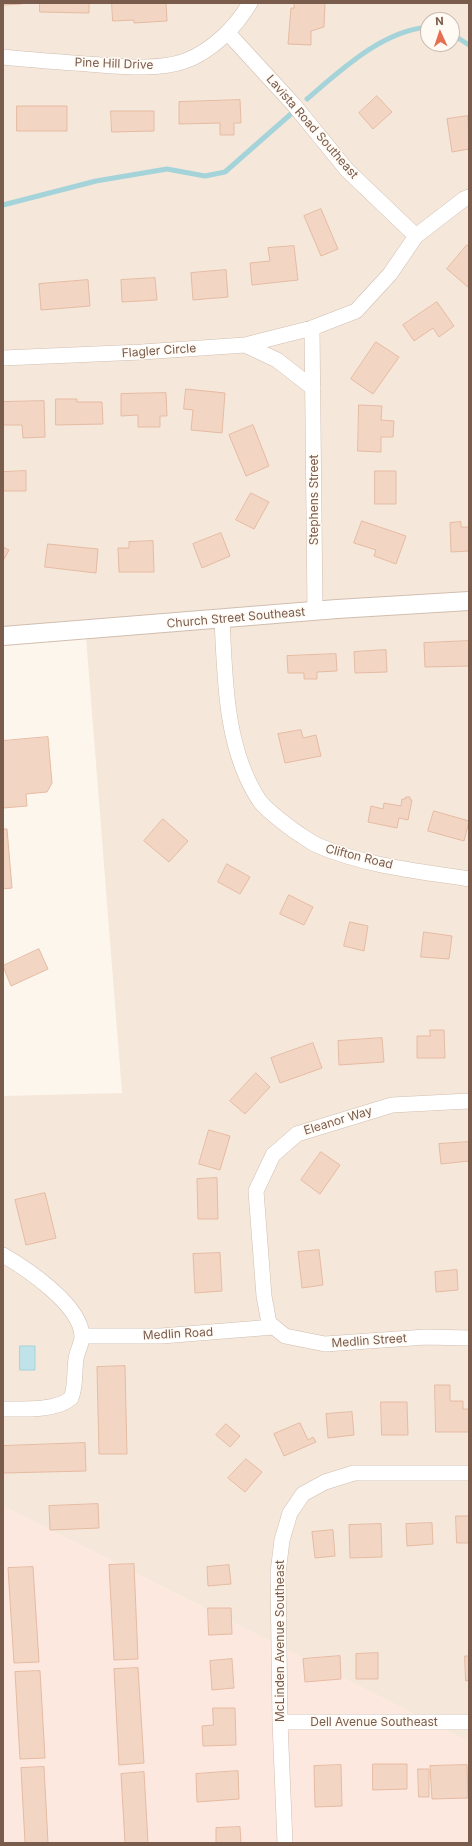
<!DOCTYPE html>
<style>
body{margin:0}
#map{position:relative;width:472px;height:1846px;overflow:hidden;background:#fdf6ec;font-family:Inter,sans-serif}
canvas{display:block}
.frame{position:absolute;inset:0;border:4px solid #7a5c4d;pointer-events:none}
.north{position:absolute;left:420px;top:12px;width:40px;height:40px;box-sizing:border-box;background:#fffaf3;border:1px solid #cabbb1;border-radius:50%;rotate:357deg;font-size:11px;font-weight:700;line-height:16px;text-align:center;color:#7a5c4d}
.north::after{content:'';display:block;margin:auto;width:14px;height:18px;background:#e76f51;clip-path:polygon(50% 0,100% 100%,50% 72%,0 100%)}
</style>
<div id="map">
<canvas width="472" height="1846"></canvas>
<div class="frame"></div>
<div class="north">N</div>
</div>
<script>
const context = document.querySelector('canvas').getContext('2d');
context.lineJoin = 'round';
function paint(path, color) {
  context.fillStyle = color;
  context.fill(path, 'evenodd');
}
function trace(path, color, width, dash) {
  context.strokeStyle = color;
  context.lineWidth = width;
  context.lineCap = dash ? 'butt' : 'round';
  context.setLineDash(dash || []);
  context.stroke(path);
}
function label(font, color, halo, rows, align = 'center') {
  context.font = font + ' Inter,sans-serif';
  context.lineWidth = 3;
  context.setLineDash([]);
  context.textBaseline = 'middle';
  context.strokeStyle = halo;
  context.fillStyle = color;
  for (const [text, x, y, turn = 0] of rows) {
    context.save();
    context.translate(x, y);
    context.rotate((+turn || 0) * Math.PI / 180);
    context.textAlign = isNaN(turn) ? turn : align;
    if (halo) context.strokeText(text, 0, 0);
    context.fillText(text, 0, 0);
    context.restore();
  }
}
paint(new Path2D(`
 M3,3H469V1742L3,1506V1096L122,1093L86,637L3,642ZM428,20H452V44H428Z`), '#f5e8da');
paint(new Path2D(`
 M3,1506L469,1742V1843H3Z`), '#fde8e0');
const water = new Path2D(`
 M20,1346H35V1370H20Z`);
paint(water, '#bfe3e8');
trace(water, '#a5d3da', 1);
trace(new Path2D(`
 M452,34L469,45
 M307,99C341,70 382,31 428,27
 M3,205L96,181L167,169L205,176L225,172L292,113`), '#a5d3da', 5);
const building = new Path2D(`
 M3,3H22V4L3,5Z
 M40,3H89V13L40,12Z
 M112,3H166L167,21L134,23V20L113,21Z
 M294,3H325L324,27L311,31V45L288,44L291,8H294Z
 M377,96L392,112L373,129L359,113Z
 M240,100L241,123H234V135H220V123L179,124V102Z
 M17,106H67V131H17Z
 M111,111H154V131L112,132Z
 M468,116L469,149L452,152L447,119Z
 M321,209L338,249L321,256L304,216Z
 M467,245L469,247V288L447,269Z
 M294,246L298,280L252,285L250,263L270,261L268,248Z
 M226,270L228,297L193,300L191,273Z
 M155,278L157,300L122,302L121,280Z
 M88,280L90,306L41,310L39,284Z
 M437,302L454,326L439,337L433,328L414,341L403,325Z
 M376,342L399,357L373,394L351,379Z
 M186,389L225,393L222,433L191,430L193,410L184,409Z
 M166,393L167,416H160V427H138V415L121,416V394Z
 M56,399H77V402H102L103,424L56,425Z
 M44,401L45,437L23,438L22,425H3V402Z
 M359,405L382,406L381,420L394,421L393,437H381V452L358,451Z
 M253,425L269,466L246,476L229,435Z
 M26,471V491H3V472Z
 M375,471H396V504H375Z
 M251,493L269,502L254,529L236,520Z
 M362,521L406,536L396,564L374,556L376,550L354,543Z
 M461,522V527H469V551L451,552L450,523Z
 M221,533L230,556L202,568L193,544Z
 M153,541L154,572H119L118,548H129V542Z
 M48,544L98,549L96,573L45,567Z
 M3,547L9,550L3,561Z
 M469,641V666L425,667L424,643Z
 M386,650L387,672L355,673L354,652Z
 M336,654L337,671L317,672V679H304V673H288L287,656Z
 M301,730L303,738L316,735L321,756L285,763L278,734Z
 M48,737L52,783L47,792L26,794L27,806L3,808V741Z
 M406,797H410V800H412L408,820L399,818L397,828L368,822L371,806L383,809L384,803L401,806L402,799H405Z
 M434,811L469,821L464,841L428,831Z
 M163,819L188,841L169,862L144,841Z
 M3,829H7L12,888L3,889Z
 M227,864L250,877L240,894L218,882Z
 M289,895L313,907L304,925L280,914Z
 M350,922L368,926L364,951L344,946Z
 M424,932L452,936L449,959L421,957Z
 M39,949L48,969L11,986L3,966Z
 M430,1030H444L445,1058H417V1036H430Z
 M382,1038L384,1062L339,1065L338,1041Z
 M313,1043L322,1068L280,1083L271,1058Z
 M256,1073L270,1087L245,1114L230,1101Z
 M209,1130L230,1136L220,1170L199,1164Z
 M469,1142V1161L441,1164L439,1144Z
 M321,1152L340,1165L320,1194L301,1180Z
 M217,1178L218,1219H198L197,1179Z
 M45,1193L56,1238L26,1245L15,1200Z
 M319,1250L323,1285L302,1288L298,1252Z
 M220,1253L222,1291L195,1293L193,1254Z
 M457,1270L458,1290L436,1292L435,1272Z
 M125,1366L127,1454H99L97,1367Z
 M435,1385H450V1401H463V1409H469V1432H436Z
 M381,1402H407L408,1435H382Z
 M352,1412L354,1435L328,1438L326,1414Z
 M300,1423L308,1440L313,1437L316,1442L284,1456L274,1434Z
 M226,1424L240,1436L230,1447L216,1435Z
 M85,1443L86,1471L3,1473V1446Z
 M246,1459L262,1472L245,1492L228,1478Z
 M98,1504L99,1528L50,1530L49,1506Z
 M456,1516H469V1543H457Z
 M432,1523L433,1544L407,1546L406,1524Z
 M381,1524L382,1557L350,1558L349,1525Z
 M333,1530L335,1556L315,1558L312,1532Z
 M134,1564L138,1659L114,1660L109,1565Z
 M229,1565L231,1584L208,1586L207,1567Z
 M33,1567L39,1662L14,1663L8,1568Z
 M208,1608H231L232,1634L209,1635Z
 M378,1653V1679H356V1654Z
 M340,1656L341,1679L305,1682L303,1659Z
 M465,1656H469V1680L466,1681Z
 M232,1659L234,1688L212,1690L210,1661Z
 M138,1668L144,1763L119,1765L114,1669Z
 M40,1671L45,1758L20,1759L15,1672Z
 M213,1708H235L236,1745L203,1746L202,1726L213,1725Z
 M373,1764H407V1789L373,1790Z
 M341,1765L342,1806L315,1807L314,1766Z
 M467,1765L468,1798L432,1799L430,1766Z
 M44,1767L48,1843H25L21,1768Z
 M418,1769H429V1797H419Z
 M238,1771L239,1799L197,1802L196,1774Z
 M144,1772L148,1843H125L121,1774Z
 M240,1827L241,1843H216V1828Z`);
paint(building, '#f3d5c3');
trace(building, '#e6bba3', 1);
const minor = new Path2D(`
 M228,33L294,105L347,170L416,236
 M3,57C31,60 60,62 88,64C117,66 157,71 185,61C212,51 236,27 250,3
 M312,328L315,611
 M245,345L277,360L313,388
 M3,358L142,352L245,345L312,328L356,311L390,274L416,236L464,199L469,197
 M222,619C225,679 225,748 259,800C267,811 285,824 296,832C303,836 311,843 319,846C366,866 419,871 469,879
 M469,1101L392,1105L297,1134L273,1155L256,1191L264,1296L269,1323L285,1336L325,1344L426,1337L469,1338
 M3,1255C27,1269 81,1305 82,1336C82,1344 77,1351 76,1359C74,1373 76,1386 71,1398C57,1411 22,1409 3,1409
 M82,1336H161L274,1327
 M280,1722H469
 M285,1843L280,1722L278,1573L282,1540L290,1513L303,1494L325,1482L354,1473H469`);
const tertiary = new Path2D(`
 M3,636L337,609L469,601`);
trace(minor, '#d1beb0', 16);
trace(tertiary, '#d1beb0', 20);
trace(minor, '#fff', 15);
trace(tertiary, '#fff', 18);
label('12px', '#7a5c4d', '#fffaf3', [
 ["Pine Hill Drive",114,64,2],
 ["Lavista Road Southeast",312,127,49],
 ["Flagler Circle",159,351,-4],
 ["Stephens Street",314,500,-90],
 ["Church Street Southeast",236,618,-5],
 ["Clifton Road",359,857,14],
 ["Eleanor Way",338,1121,-17],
 ["Medlin Road",178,1334,-3],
 ["Medlin Street",369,1341,-4],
 ["McLinden Avenue Southeast",280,1641,-90],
 ["Dell Avenue Southeast",374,1722]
]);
</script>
